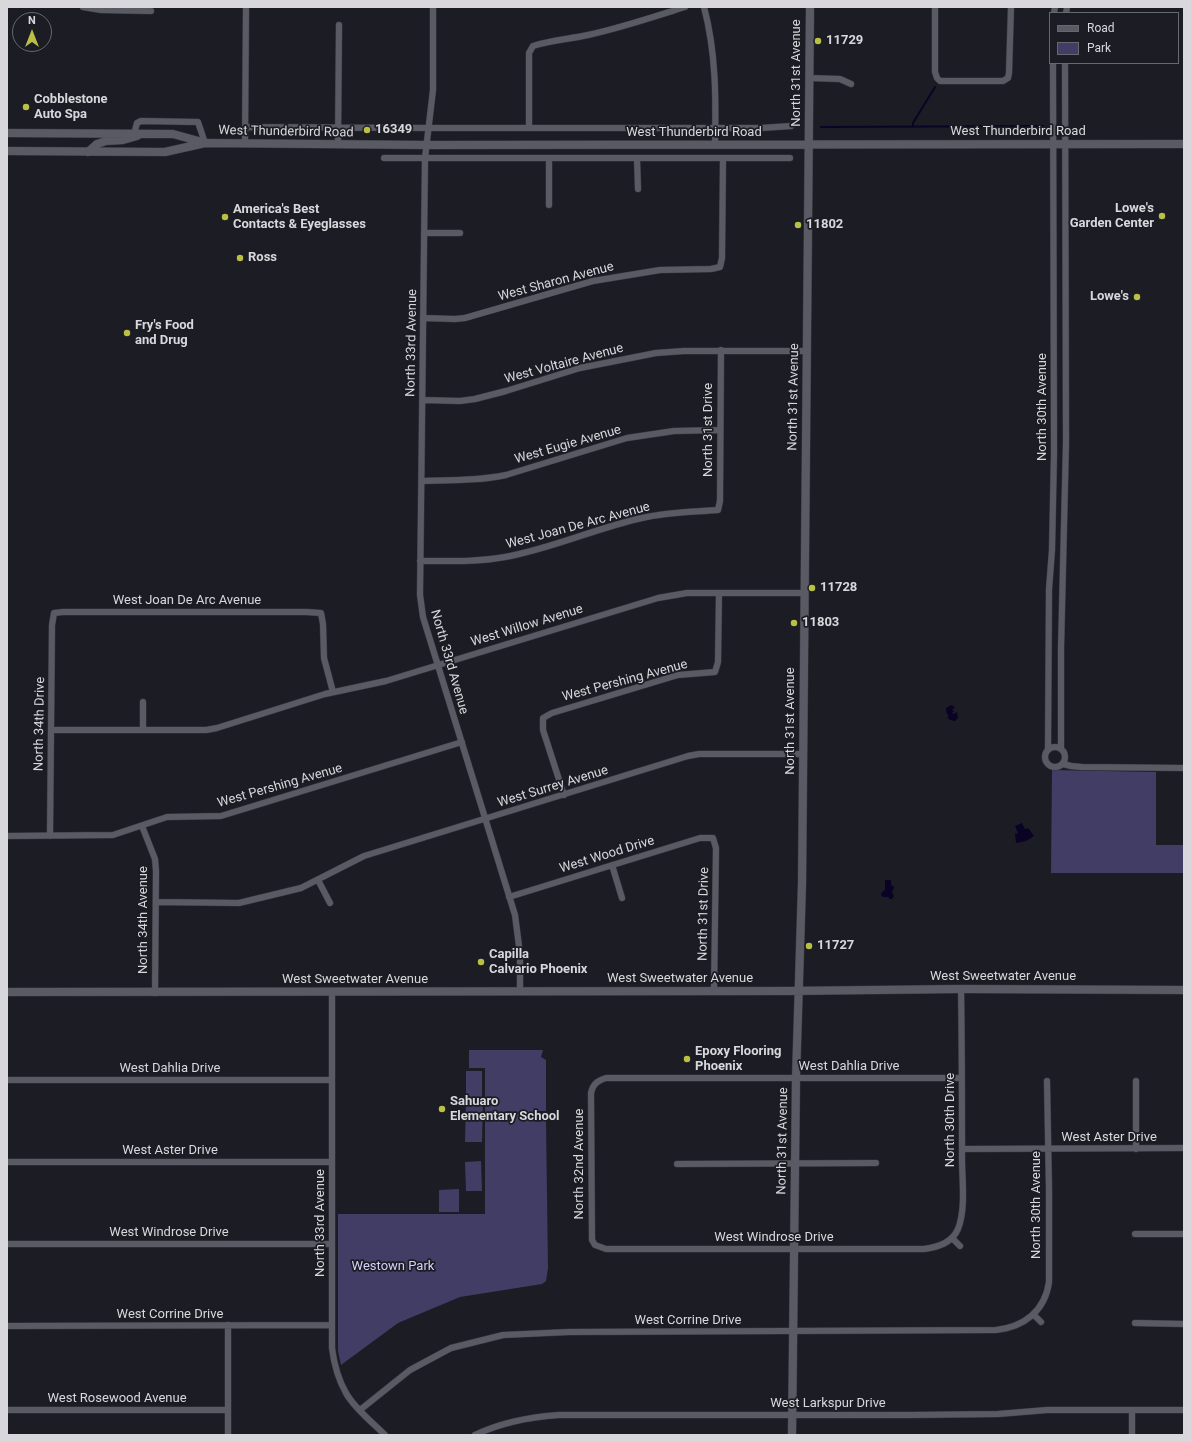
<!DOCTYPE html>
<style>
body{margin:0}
#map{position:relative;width:1191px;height:1442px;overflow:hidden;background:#1c1c24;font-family:Roboto,sans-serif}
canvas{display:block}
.frame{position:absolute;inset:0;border:8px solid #d7d7dc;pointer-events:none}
.legend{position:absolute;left:1049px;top:12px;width:130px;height:52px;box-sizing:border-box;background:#1c1c24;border:1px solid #67676e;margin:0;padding:5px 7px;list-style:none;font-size:12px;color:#d7d7dc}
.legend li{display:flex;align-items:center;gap:8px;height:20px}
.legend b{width:20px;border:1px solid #67676e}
.north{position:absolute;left:12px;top:12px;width:40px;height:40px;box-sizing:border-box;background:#1c1c24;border:1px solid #67676e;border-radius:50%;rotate:0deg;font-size:11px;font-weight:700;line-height:16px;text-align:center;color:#d7d7dc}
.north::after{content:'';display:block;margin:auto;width:14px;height:18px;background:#bac045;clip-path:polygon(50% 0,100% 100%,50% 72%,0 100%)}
</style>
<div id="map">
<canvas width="1191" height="1442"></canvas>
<div class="frame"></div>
<ul class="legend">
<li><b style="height:5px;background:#5a5a64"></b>Road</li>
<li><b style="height:11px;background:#413d65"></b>Park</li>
</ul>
<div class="north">N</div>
</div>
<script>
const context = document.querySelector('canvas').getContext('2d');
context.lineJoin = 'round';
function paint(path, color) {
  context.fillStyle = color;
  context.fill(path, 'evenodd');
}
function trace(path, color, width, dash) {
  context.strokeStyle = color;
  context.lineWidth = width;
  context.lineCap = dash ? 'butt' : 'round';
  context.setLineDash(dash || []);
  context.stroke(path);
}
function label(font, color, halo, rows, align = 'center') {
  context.font = font + ' Roboto,sans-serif';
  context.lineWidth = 3.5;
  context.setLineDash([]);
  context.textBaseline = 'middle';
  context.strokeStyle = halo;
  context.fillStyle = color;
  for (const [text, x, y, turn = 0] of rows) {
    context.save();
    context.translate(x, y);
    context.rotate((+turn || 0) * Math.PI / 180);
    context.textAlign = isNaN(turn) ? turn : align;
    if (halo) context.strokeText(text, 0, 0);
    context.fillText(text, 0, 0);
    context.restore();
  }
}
paint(new Path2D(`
 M1052,770L1156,772V845H1184V873H1051Z
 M469,1050H543L541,1057L546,1060V1111H539V1120H546L548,1268L546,1281L542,1284L460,1297L398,1323L341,1365L338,1351V1214H485V1068H469Z
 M466,1071H482V1099H466Z
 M466,1101H483L482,1142H465Z
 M481,1161L482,1191H466L465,1162Z
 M459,1189V1212H439V1190Z`), '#413d65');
paint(new Path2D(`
 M951,705L955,707L952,710L954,711L952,713L954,714L957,712L958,718L955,721L950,720L947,717L949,716L946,712V708Z
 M1022,823L1025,829L1028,828L1034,836L1026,841L1016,843L1015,834L1018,833L1015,826Z
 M885,880H891V885L894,887L892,892L894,896L892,899H889V897H883L881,895L882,892L885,890Z`), '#0b0325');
trace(new Path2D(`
 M821,127L1043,126
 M913,127V123L935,87`), '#0b0325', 2);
const street = new Path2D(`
 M83,7L101,10L151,11
 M433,7V90L425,158L420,595L423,617L515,915L520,954V991
 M704,7C716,52 716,98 715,144
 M935,7V72L937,78L940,81H1003L1008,78L1009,73L1011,7
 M1054,13L1055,7
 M1066,13L1067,7
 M809,78L840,79L851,84
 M246,127L430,128H761L791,126
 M529,128V53L533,46C551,40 570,39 588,35C621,28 653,17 685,7
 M134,134L137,123L141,121L198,122L205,143
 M245,144L246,7
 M338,144L339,25
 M384,158H790
 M549,158V205
 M637,158L638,189
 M424,233H460
 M423,318L455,319L465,318L593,281L660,270L711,269L720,267L722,258L723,158
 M423,400L460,401L475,399L506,391L580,368L656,353L684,351H807
 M422,481C450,480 477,481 506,475L627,438L674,431L720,430
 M420,561C449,561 478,562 505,557C551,549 596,528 642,518C667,512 692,512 718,510L720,501L721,350
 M143,702V730
 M51,730H206L217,728L325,694L386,681L658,598L687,593H805
 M1045 757a10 10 0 1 1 20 0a10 10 0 1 1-20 0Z
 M1061,749V649L1066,443L1065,63
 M1048,750L1049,589L1052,550L1054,454L1053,63
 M1063,764L1071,766L1082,767L1184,768
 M564,795L543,730V718L552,713L678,675L715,672L718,662L719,593
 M142,826L155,859L156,871L155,993
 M7,836L113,835L167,817L221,816L462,742
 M50,836L52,625L54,613L63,612H306L321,613L323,624L324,658L333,692
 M612,865L622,898
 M318,880L330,903
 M509,897L700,838H713L716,848L714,991
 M157,902L239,903L301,888L364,856L688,756L699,754H803
 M961,989C962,1046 962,1103 962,1159C962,1180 966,1209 958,1229C952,1243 938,1247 924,1249H606L595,1245L592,1240L591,1093C593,1084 597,1081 606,1078H962
 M332,992V1348C334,1364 338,1379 346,1393C354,1408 373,1423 385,1435
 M7,1080H332
 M1136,1081V1149
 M962,1149L1184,1148
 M7,1162H332
 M677,1164L876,1163
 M1135,1234H1184
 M952,1238L960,1246
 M7,1244H332
 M1034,1315L1041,1322
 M1135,1323L1184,1324
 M7,1326L332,1325
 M7,1410H228
 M360,1410L410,1370L451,1348L503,1335L569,1332L996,1330C1024,1327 1045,1311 1049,1282V1190L1047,1081
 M1132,1411V1435
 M228,1435V1325
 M475,1435C502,1422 530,1417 559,1415H910L998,1414L1047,1410H1184`);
const secondary = new Path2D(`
 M7,133L173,134L202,142
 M7,151L165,152L205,143L427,145L1184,144
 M88,152L97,144L106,141L123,140L137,136
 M7,992L786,991L961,989L1184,990
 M792,1435L796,1078L802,884L810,7`);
trace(street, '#39383f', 7);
trace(secondary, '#39383f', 9);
trace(street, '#5a5a64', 6);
trace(secondary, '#5a5a64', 8);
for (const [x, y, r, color] of [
 [818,41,4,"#bac045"],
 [26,107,4,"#bac045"],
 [367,130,4,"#bac045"],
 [1162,216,4,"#bac045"],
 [225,217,4,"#bac045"],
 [798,225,4,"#bac045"],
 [240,258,4,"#bac045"],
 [1137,297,4,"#bac045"],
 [127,333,4,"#bac045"],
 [812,588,4,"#bac045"],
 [794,623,4,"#bac045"],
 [809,946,4,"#bac045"],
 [481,962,4,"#bac045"],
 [687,1059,4,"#bac045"],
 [442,1109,4,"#bac045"]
]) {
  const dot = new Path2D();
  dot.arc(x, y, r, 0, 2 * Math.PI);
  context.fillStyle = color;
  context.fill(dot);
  trace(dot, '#1c1c24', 1.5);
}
label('bold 13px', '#d7d7dc', '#1c1c24', [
 ["11729",826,41],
 ["Cobblestone",34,100],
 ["Auto Spa",34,115],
 ["16349",375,130],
 ["Lowe's",1154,209,"right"],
 ["Garden Center",1154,224,"right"],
 ["America's Best",233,210],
 ["Contacts & Eyeglasses",233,225],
 ["11802",806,225],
 ["Ross",248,258],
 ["Lowe's",1129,297,"right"],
 ["Fry's Food",135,326],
 ["and Drug",135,341],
 ["11728",820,588],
 ["11803",802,623],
 ["11727",817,946],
 ["Capilla",489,955],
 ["Calvario Phoenix",489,970],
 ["Epoxy Flooring",695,1052],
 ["Phoenix",695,1067],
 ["Sahuaro",450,1102],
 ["Elementary School",450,1117]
], 'left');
label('13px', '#d7d7dc', '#1c1c24', [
 ["North 31st Avenue",797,73,-90],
 ["West Thunderbird Road",286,132,1],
 ["West Thunderbird Road",1018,132],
 ["West Thunderbird Road",694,133],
 ["West Sharon Avenue",556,282,-15],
 ["North 33rd Avenue",412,343,-89],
 ["West Voltaire Avenue",564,364,-15],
 ["North 31st Avenue",794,397,-89],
 ["North 30th Avenue",1043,407,-90],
 ["North 31st Drive",709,430,-90],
 ["West Eugie Avenue",568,445,-16],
 ["West Joan De Arc Avenue",578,526,-15],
 ["West Joan De Arc Avenue",187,601],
 ["West Willow Avenue",527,626,-17],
 ["North 33rd Avenue",449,662,74],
 ["West Pershing Avenue",625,681,-15],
 ["North 31st Avenue",791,721,-90],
 ["North 34th Drive",40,724,-89],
 ["West Pershing Avenue",280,786,-16],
 ["West Surrey Avenue",553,787,-17],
 ["West Wood Drive",607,855,-17],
 ["North 31st Drive",704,914,-89],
 ["North 34th Avenue",144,920,-90],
 ["West Sweetwater Avenue",1003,977],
 ["West Sweetwater Avenue",680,979],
 ["West Sweetwater Avenue",355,980],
 ["West Dahlia Drive",849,1067],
 ["West Dahlia Drive",170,1069],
 ["North 30th Drive",951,1120,-90],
 ["West Aster Drive",1109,1138],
 ["North 31st Avenue",783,1141,-89],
 ["West Aster Drive",170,1151],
 ["North 32nd Avenue",580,1164,-90],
 ["North 30th Avenue",1037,1205,-90],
 ["North 33rd Avenue",321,1223,-90],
 ["West Windrose Drive",169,1233],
 ["West Windrose Drive",774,1238],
 ["West Corrine Drive",170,1315],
 ["West Corrine Drive",688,1321],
 ["West Rosewood Avenue",117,1399],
 ["West Larkspur Drive",828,1404]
]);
label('13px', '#d3d1fc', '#1c1c24', [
 ["Westown Park",393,1267]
]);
</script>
